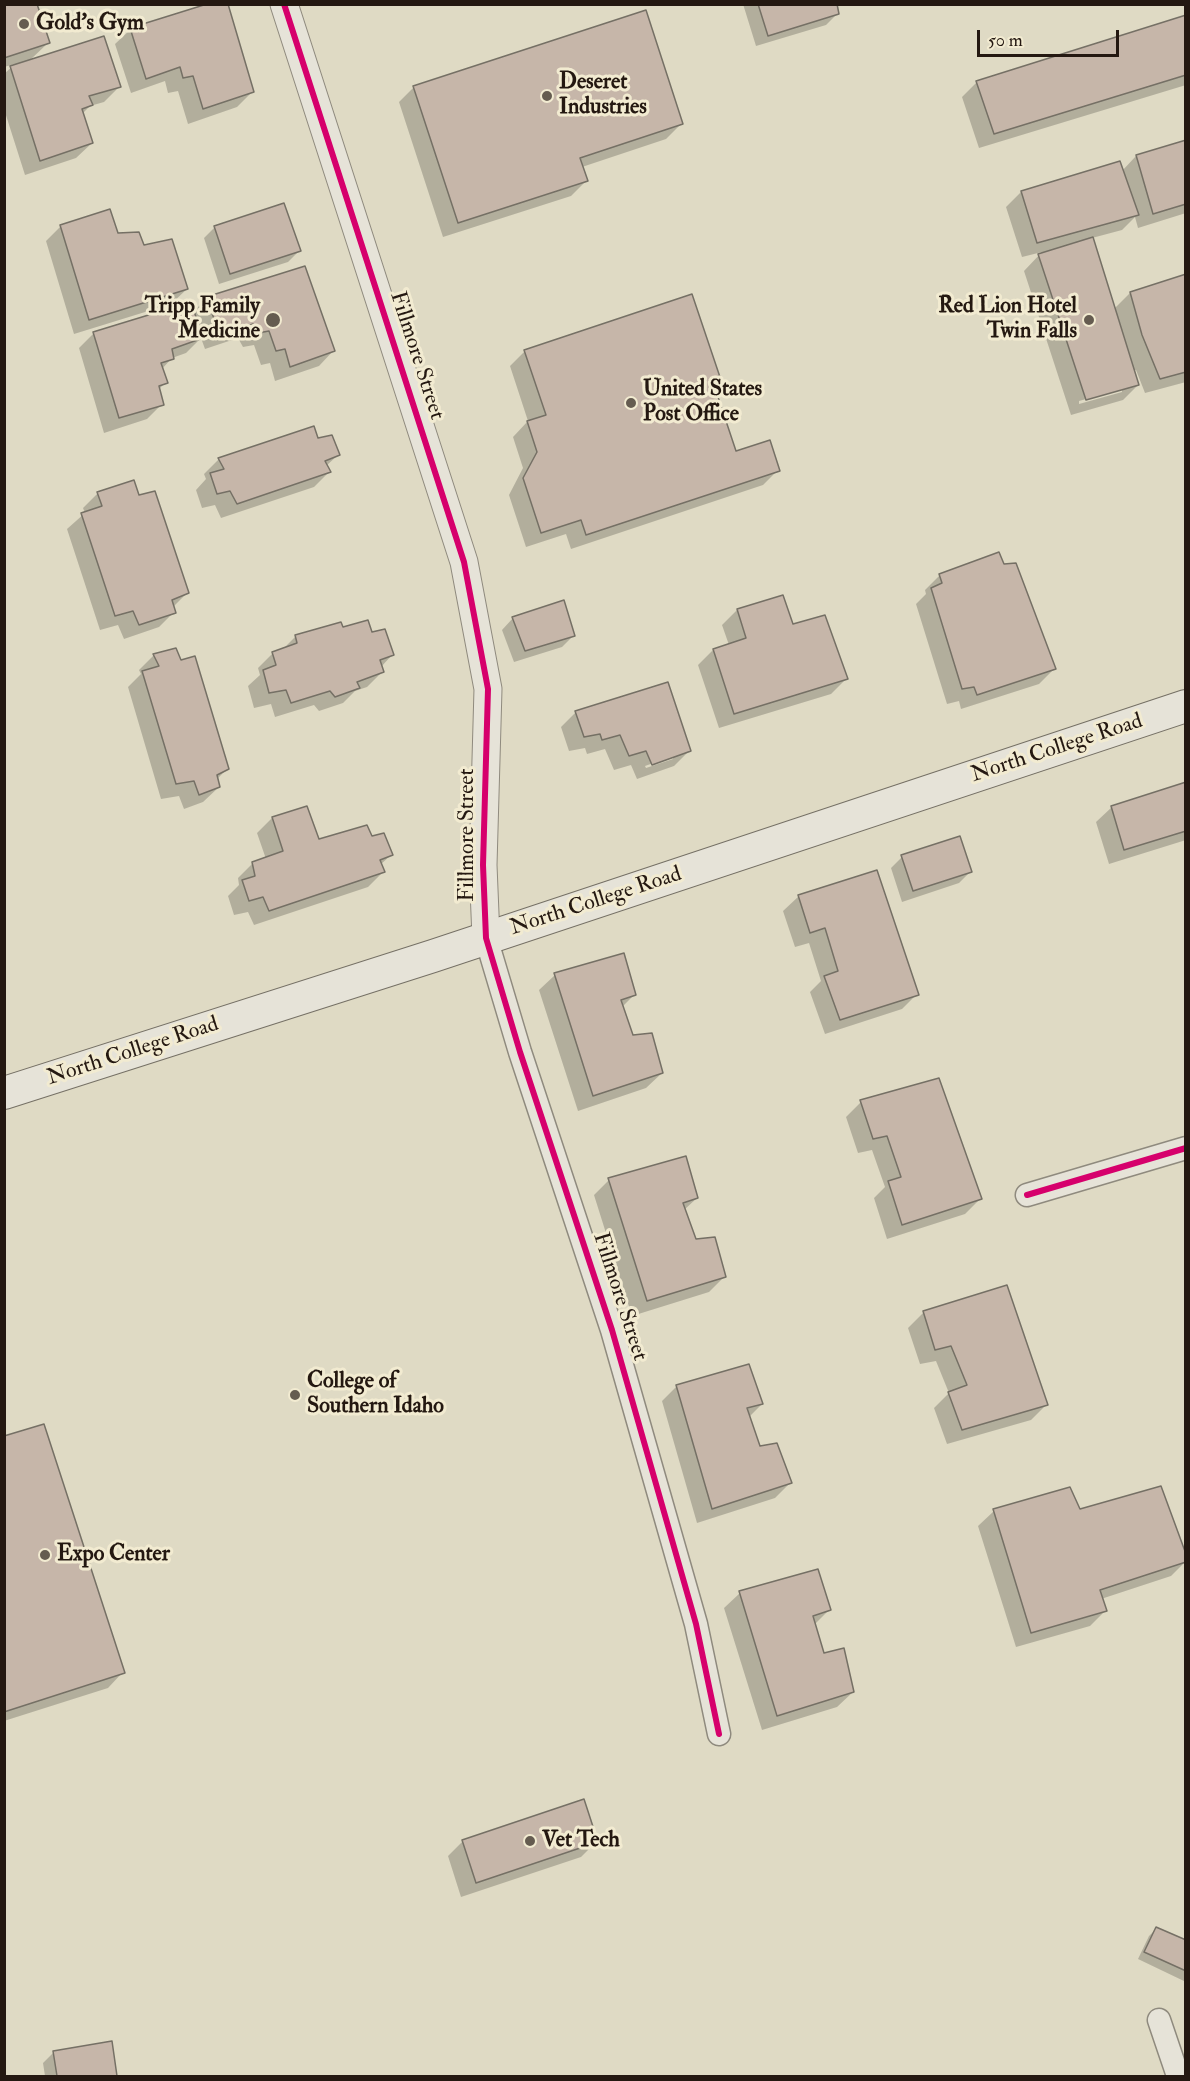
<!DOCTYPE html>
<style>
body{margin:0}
#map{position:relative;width:1190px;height:2081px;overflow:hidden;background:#dfdac4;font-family:"IM FELL Double Pica",serif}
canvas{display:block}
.frame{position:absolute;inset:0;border:6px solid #241811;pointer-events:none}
.scale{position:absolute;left:977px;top:30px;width:142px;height:27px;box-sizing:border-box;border:3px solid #241811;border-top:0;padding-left:8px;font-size:18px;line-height:21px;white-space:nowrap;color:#241811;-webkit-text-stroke:4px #f2ebd1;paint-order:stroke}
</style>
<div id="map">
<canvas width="1190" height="2081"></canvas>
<div class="frame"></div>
<div class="scale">50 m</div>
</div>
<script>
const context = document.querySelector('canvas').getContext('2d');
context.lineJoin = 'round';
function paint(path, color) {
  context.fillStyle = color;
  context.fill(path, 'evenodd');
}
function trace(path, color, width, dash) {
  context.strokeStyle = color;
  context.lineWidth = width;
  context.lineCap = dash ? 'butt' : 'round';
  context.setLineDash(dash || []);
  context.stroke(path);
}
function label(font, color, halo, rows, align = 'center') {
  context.font = font + ' "IM FELL Double Pica",serif';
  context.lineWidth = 6;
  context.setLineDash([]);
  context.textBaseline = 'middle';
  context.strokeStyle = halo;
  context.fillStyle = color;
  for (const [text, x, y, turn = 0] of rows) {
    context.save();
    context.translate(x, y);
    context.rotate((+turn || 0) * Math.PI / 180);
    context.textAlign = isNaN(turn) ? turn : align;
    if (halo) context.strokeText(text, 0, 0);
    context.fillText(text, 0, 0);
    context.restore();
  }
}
paint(new Path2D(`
 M4,4L48,43L29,61L119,87L104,102L90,106L82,114L92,143L76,158L25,175L4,109V74L15,64L4,67Z
 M743,4H835L838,13L826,25L756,46Z
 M1186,16V85L979,148L962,97L977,82Z
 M131,29L252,92L237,107L188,124L178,91L168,93L165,81L131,93L115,44Z
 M414,87L681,124L666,139L582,167L586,181L571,196L443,237L399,102Z
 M1186,141V213L1138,228L1135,217L1122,230L1092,238L1114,309L1130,293L1186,275V382L1145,393L1136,370L1133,371L1138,385L1123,400L1071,415L1024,271L1042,252L1022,257L1006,207L1021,192L1119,163L1122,171L1136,156ZM1122,389V392L1079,404V401Z
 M61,226L117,234L143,246L187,289L171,304L74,334L46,241Z
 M215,227L299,251L288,262L219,284L204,238Z
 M207,298L334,350L319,366L275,381L270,363L261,365L254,345L243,347L238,338L205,349L201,338L186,353L172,358L161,370L166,382L158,390L162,404L147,419L104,433L79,348L94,333L193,312Z
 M525,351L715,392L735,453L778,470L763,485L571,549L566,534L526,547L509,495L523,468L513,437L528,421L510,366Z
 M317,439L338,455L326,466L329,472L314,487L221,518L215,505L202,508L196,490L206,479L204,474L219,459Z
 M98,493L138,497L187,593L173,607L174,612L159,627L124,639L118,625L100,630L67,529L85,513L83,508Z
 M940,575L1054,669L1039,684L961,709L959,701L947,704L916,604L926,594L925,590Z
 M737,610L792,626L846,679L831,694L719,728L698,665L713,650L729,645L722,625Z
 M513,618L573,636L562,647L514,662L502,630Z
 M342,629L371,634L392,655L381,667L382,672L367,687L355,691L343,703L319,711L314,705L275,717L271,704L254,708L248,686L260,675L258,668L273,653L282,650L296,636Z
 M154,655L180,661L227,769L217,779L219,787L203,802L184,809L179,796L161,799L128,687L141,674L139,670Z
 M576,712L689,751L674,766L637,779L631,765L614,770L605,749L587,754L585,748L569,751L561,727ZM673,756V759L646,768L645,766Z
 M1186,784V840L1109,864L1096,822L1112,807Z
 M272,818L318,841L371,838L391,855L380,865L383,872L368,887L254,925L248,912L234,915L228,896L239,885L238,878L253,863L266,859L257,833Z
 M902,857L970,872L959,883L902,902L891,868Z
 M799,896L917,994L902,1009L825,1034L810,992L821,981L809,943L795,947L783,911Z
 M555,975L635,994L622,1007L632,1037L662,1073L646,1088L578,1111L539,990Z
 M861,1102L980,1199L965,1214L887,1239L874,1198L885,1187L872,1150L858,1153L846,1117Z
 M609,1180L697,1198L684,1210L695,1240L724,1277L709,1292L632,1316L594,1195Z
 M1006,1287L1046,1405L1031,1420L947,1444L934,1408L949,1393L936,1361L920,1364L908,1328L923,1313Z
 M677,1386L762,1404L749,1417L759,1448L790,1483L775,1498L697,1523L662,1401Z
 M4,1438L123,1672L108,1688L4,1721Z
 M994,1511H1079L1186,1561L1171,1576L1101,1599L1105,1611L1090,1626L1016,1647L978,1526Z
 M740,1593L830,1609L814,1625L823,1654L853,1692L837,1707L762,1730L724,1608Z
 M463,1841L596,1842L581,1857L461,1897L448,1856Z
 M1156,1929L1186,1942V1982L1138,1959L1149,1936Z
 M111,2043L116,2076H45L43,2063L54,2052Z`), '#0003');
const building = new Path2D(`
 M4,4H37L50,43L4,58Z
 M207,4H228L254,92L203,109L193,76L183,78L180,67L146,79L130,28Z
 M758,4H837L839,14L768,36Z
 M646,10L683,124L580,158L588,181L458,223L413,86Z
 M1186,15V75L994,134L976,81Z
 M104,36L121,87L89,96L93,105L82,109L93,143L40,161L10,66Z
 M1186,140V204L1153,214L1136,155Z
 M1120,161L1139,215L1037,243L1021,191Z
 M284,203L301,251L230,274L214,226Z
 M110,209L118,233L139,232L144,245L172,239L188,289L89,320L60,225Z
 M1093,237L1139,385L1086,400L1038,254Z
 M305,266L335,351L290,367L285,349L276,351L269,331L258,333L253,324L220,335L206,297Z
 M1186,274V372L1160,379L1142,335L1130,292Z
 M692,294L723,386L716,391L736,451L770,440L780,471L586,535L581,520L541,533L523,478L537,452L527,421L546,415L524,350Z
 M191,302L203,338L172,349L174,359L161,363L168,383L159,386L164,405L119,418L93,332Z
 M314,426L318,438L332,435L340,455L325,461L331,472L237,504L230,491L217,494L210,473L224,469L218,458Z
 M134,480L139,495L155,491L189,593L172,600L176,613L139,625L133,611L115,616L81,513L102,506L97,492Z
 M999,552L1004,564L1016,563L1056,669L977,695L974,687L962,689L931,588L942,583L939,574Z
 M783,595L793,624L825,615L848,679L734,714L713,649L746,638L737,609Z
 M564,600L575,636L525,651L512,617Z
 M368,620L372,632L385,629L394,655L380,660L384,672L357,682L360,688L335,697L330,691L291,703L286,690L269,693L263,670L276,665L272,652L297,643L295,635L341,622L343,627Z
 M176,648L181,660L195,656L229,769L217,775L220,787L199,795L194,781L176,784L142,671L159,666L153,654Z
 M668,682L691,751L652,765L646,751L629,756L620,735L602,740L600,734L584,737L575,711Z
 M1186,782V831L1124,850L1111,806Z
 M307,806L319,839L367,825L372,836L384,833L393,855L380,860L385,872L269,911L263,897L249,901L242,880L255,876L252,862L283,851L272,817Z
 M960,836L972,872L913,891L901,855Z
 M877,870L919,995L840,1020L824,976L838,971L825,928L810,933L798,895Z
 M624,953L636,995L621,1000L633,1035L652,1033L663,1073L593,1096L554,973Z
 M939,1078L982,1199L902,1225L888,1181L901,1177L887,1136L873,1139L860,1100Z
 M686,1156L698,1198L683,1203L696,1239L715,1237L726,1277L647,1301L608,1178Z
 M1007,1285L1048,1405L962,1430L948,1392L967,1385L951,1346L935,1350L923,1311Z
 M749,1364L763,1404L747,1408L760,1446L777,1443L792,1483L712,1509L676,1385Z
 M44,1424L125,1673L4,1712V1436Z
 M1161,1486L1186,1554V1562L1100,1590L1107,1611L1031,1633L993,1509L1070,1487L1080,1509Z
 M818,1569L831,1610L813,1616L824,1653L844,1648L854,1692L777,1716L739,1591Z
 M584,1799L598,1842L476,1883L462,1840Z
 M1156,1927L1186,1940V1971L1144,1952Z
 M112,2041L117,2076H57L53,2051Z`);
paint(building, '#c6b6a9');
trace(building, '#757065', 1.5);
const minor = new Path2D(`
 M486,938L520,1052L612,1330L696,1624L719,1734
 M1027,1195L1186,1148
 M1159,2020L1178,2076`);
const tertiary = new Path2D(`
 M284,4L464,562L488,689L483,865L486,938`);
const secondary = new Path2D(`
 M4,1093L433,956L1186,706`);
trace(minor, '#8f8a7e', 25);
trace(tertiary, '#8f8a7e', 29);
trace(secondary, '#757065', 34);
trace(minor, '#e6e3d8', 22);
trace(tertiary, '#e6e3d8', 27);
trace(secondary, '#e6e3d8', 32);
trace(new Path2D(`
 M284,4L464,562L488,689L483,865L486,938L520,1052L612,1330L696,1624L719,1734
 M1027,1195L1186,1148`), '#d6006c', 6);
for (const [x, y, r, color] of [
 [24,24,6,"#655c50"],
 [547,96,6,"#655c50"],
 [273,320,8,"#655c50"],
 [1089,320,6,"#655c50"],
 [631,403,6,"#655c50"],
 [295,1395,6,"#655c50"],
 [45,1555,6,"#655c50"],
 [530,1841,6,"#655c50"]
]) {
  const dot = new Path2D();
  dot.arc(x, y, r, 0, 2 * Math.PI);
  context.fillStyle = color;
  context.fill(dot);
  trace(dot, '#f2ebd1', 2);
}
label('bold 22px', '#241811', '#f2ebd1', [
 ["Gold's Gym",36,24],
 ["Deseret",559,83],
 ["Industries",559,108],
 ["Tripp Family",260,307,"right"],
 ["Medicine",260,332,"right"],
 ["Red Lion Hotel",1077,307,"right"],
 ["Twin Falls",1077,332,"right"],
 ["United States",643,390],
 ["Post Office",643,415],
 ["College of",307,1382],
 ["Southern Idaho",307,1407],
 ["Expo Center",57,1555],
 ["Vet Tech",542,1841]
], 'left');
label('22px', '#241811', '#f2ebd1', [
 ["Fillmore Street",416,356,72],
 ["North College Road",1057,749,-18],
 ["Fillmore Street",468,835,-90],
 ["North College Road",596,902,-18],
 ["North College Road",133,1052,-18],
 ["Fillmore Street",619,1297,72]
]);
</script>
